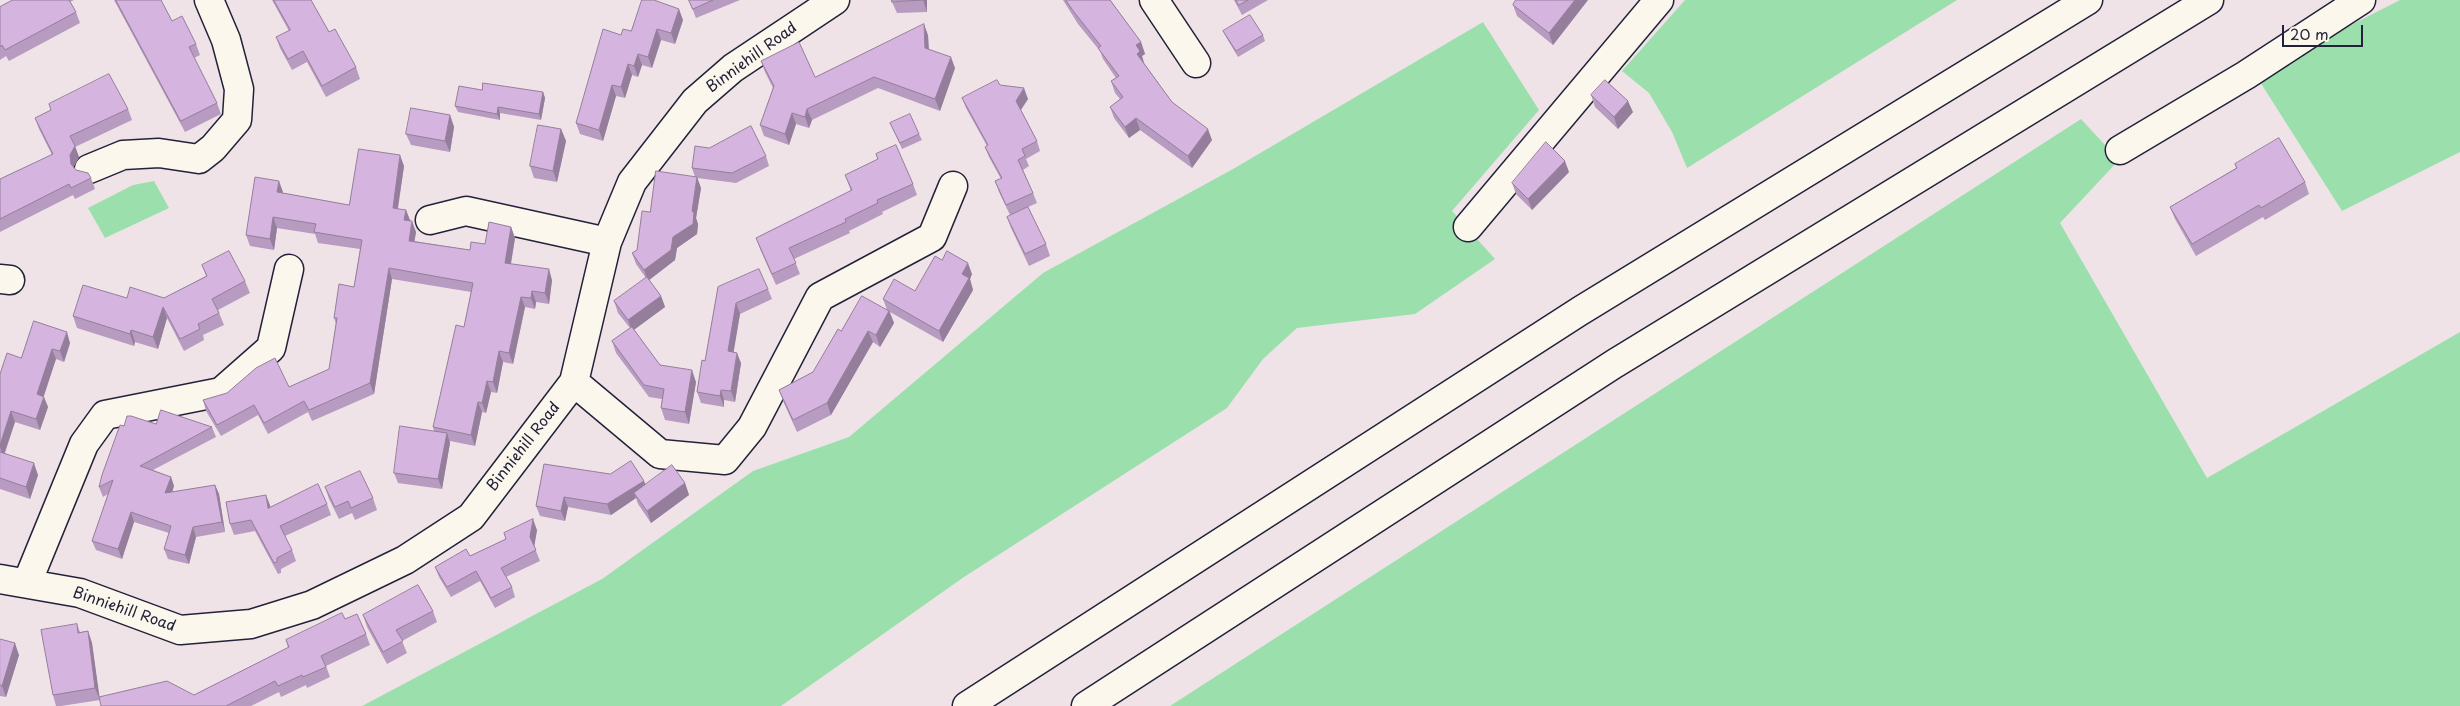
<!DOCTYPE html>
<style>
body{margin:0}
#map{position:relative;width:2460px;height:706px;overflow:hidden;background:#f0e3e8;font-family:"Playpen Sans",sans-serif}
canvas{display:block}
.scale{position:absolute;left:2282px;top:25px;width:81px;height:22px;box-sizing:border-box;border:2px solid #22223b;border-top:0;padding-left:6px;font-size:15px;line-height:18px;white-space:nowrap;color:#22223b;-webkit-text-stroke:4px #fbf7ec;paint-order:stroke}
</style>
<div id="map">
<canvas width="2460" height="706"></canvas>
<div class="scale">20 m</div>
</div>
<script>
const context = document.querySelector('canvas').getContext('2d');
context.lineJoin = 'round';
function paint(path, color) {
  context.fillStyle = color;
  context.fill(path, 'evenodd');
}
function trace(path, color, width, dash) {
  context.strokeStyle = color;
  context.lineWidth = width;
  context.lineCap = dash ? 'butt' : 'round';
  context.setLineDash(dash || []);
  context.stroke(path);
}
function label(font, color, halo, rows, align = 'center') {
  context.font = font + ' "Playpen Sans",sans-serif';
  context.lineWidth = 4;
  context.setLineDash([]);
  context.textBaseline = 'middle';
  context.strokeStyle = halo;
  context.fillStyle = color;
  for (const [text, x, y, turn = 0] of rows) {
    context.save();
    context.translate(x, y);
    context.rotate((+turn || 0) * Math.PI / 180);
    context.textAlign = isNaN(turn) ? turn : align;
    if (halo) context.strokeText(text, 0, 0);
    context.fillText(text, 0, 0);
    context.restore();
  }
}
paint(new Path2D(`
 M1685,0H1957L1687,168L1672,132L1649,93L1622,71Z
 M2400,0H2460V152L2342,211L2255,74Z
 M1483,22L1539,110L1452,211L1495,259L1415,314L1297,328L1263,359L1227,408L964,577L781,706H362L602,579L753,471L849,437L1043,273L1233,169Z
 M2081,119L2119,160L2060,223L2207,478L2460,332V706H1170Z
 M154,181L169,208L105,238L88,208L133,185Z`), '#9be0ac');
const minor = new Path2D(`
 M1154,0L1196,63
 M2120,150L2246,75L2361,0
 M89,169L123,155L159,153L199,159L213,148L237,120L239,89L226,40L209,0
 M430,220L466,211L607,242
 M1468,227L1659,0
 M0,279L10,280
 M574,382L660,454L725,460L752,427L820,297L932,237L953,186
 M0,579L80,593L180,630L251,624L312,605L405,560L471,517L574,382L607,242L632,182L695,101L733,68L835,0
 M27,583L84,444L105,415L221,392L271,348L289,269`);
const highway = new Path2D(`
 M967,706L1580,311L2088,0
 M1086,706L1614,364L2209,0`);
trace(minor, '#22223b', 31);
trace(highway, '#22223b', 31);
trace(minor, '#fbf7ec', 28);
trace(highway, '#fbf7ec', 28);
paint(new Path2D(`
 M13,0H74L70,2L76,12L80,23L9,61L6,56L0,60V7Z
 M114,0H161L172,21L196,44L200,55L194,58L217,103L221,114L185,132Z
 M272,0H311L329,32L356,67L360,79L326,97L307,62L292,70L280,48L276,37L289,31Z
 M689,0H740L696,18Z
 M927,0V12L897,13L892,2Z
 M1063,0H1110L1141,42L1145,54L1142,56L1144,63L1172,102L1212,140L1192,168L1140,130L1129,138L1114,118L1110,107L1120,99L1115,93L1111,81L1116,78L1103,59L1100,51L1078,24Z
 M1234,0H1268L1242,15Z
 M1516,0H1588L1553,45L1517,16L1513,5Z
 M683,20L675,44L661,40L652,68L642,65L638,77L632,75L625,98L616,96L603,141L580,134L576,123L631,31Z
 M1223,31L1263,35L1265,41L1238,57L1226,37Z
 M928,35L929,49L955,68L940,111L878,88L812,120L809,128L796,124L789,145L764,136L760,125L773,88L765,72L761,61L815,77Z
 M1000,85L1028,99L1021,110L1037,141L1040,151L1026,159L1029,166L1023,170L1033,193L1037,203L1028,207L1046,244L1050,256L1029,266L1011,228L1007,217L1028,207L1010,215L999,192L995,181L1001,179L989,157L985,147L987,146L966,108L962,98Z
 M482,90L543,92L545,98L541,120L500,113V120L458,112L455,106Z
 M1591,95L1633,112L1618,129L1595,107Z
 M49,104L128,109L132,120L75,147L79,157L74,166V168L76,170L91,178L95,189L75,199L73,195L0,232V179L52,155L39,129L35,118L51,110Z
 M450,115L454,127L450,152L411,145L406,134Z
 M890,123L919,134L922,140L902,149Z
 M561,129L566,141L557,182L534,178L530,166Z
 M876,154L913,184L917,195L882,212L883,214L849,231L850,233L794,259L800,274L776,285L760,249L756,238L851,191L845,175L878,160Z
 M766,156L769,166L736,183L697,178L701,188L696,218L698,224L697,234L677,248L675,260L649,280L661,296L665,307L634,330L660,365L696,382L689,424L665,420L661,408L662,399L649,397L616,353L612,341L630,328L618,313L614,301L646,278L636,264L632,253L637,250L695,177L692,168Z
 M2235,164L2305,182L2309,194L2265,220L2263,217L2196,256L2175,219L2170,207L2236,168Z
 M404,166L398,209L406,210L410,221L416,232L414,241L470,250L485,244L511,227L515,238L511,264L552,280L549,304L536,302L535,309L525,307L513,364L503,362L497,393L491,392L486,413L482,412L475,446L450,441V443L442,489L398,483L394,473L434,431L433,427L464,327L471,292L392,279L374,394L312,421L308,412L268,434L258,415L221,436L206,411L203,400L289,387L329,369L336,324L334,318L354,287L360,249L318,243L315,234L277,228L274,250L250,246L246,235L283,192V193L349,205Z
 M1569,172L1532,210L1516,194L1512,183Z
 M942,260L972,274L970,279L973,290L943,342L890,312L894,323L880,347L873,342L831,415L797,432L783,401L779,390L813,372L841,331L887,310L883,299L915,291Z
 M202,265L245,281L250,293L218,310L224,325L203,335L204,340L184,351L167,318L158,349L135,342L134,346L77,328L73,316L127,298H164L206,276Z
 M718,287L768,289L772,299L740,314L733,352L741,363L735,402L724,400V407L701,403L697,392L705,361Z
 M70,343L64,362L56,359L43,396L48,407L40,430L15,422L5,453L38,475L30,499L0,489V374L21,358Z
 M156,424L212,427L216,437L153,470L171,477L174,486L172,492L215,485L219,494L225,532L196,537L189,564L168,559L164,549L169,533L134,522L122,559L96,550L92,541L108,494L103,497L99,487L124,426Z
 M544,464L644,481L645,484L685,483L689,495L651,523L638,504L636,498L611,515L568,507L565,521L540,516L536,506Z
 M325,487L373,498L377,510L355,520L352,513L339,519L329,499Z
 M327,504L331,515L285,536L292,550L296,561L281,569V573L278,574L255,531L234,535L230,524L271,507Z
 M537,530L534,546L540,561L506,577L512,587L515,597L495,608L480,581L451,597L439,577L435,567L470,556L506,539L504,533Z
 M433,611L437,622L402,641L407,653L387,664L367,627L363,615Z
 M345,619L366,634L370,645L326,666L330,677L307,688L306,685L281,697L279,692L251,706H101L100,700L61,706H56L53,695L77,624L80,632L88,631L92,643L99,697L194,695L288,648L286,640Z
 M0,639L19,655L6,697L0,696Z`), '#b79bc0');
paint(new Path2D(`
 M923,0H927V12Z
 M1575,0H1588L1553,45L1549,33Z
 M679,9L683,20L675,44L671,33Z
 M924,24L928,35L929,59L925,48Z
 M657,29L661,40L652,68L648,57Z
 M1141,42L1145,54L1142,56L1144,63L1141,65L1137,54L1136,45Z
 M638,54L642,65L638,77L634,66Z
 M951,57L955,68L940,111L935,99Z
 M628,64L632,75L625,98L621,87Z
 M612,85L616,96L603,141L599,130Z
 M1024,88L1028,99L1020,111L1016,101Z
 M543,92L545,98L541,120L539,114Z
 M1628,101L1633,112L1618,129L1614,117Z
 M498,107L500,113V120L497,114Z
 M807,109L812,120L809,128L805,117Z
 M792,113L796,124L789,145L785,134Z
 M450,115L454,127L450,152L445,141Z
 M1136,118L1140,130L1129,138L1125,127Z
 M561,129L566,141L557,182L553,171Z
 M1208,129L1212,140L1192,168L1188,156Z
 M75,146L79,157L74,166L75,175L71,164L70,155Z
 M400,155L404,166L396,219L393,208Z
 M1565,161L1569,172L1532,210L1528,199Z
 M697,177L701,188L696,218L698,224L697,234L677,248L675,260L648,281L644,270L673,237L692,211Z
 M279,181L283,192L281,202L277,192Z
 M406,210L410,220L408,231L404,220Z
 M273,217L277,228L274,250L270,239Z
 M412,221L416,232L413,251L409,241Z
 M511,227L515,238L509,274L505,263Z
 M968,263L972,274L970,279L973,290L943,342L939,331L962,274Z
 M389,268L392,279L374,394L370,383Z
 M549,269L552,280L549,304L545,293Z
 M532,291L536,302L535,309L531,298Z
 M661,296L665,307L632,331L628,320Z
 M521,297L525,307L513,364L509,353Z
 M736,303L740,314L732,362L728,351Z
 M163,307L167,318L158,349L153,337Z
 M889,311L894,323L880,347L876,335Z
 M131,330L135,342L134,346L130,334Z
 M868,331L873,342L831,415L827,403Z
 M67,332L70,343L64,362L60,351Z
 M52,349L56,359L41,405L37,394Z
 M499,351L503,362L497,393L493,382Z
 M737,353L741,363L735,402L731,391Z
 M692,370L696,382L689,424L685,412Z
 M487,381L491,392L486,413L482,403Z
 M721,390L724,400V407L720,396Z
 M44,397L48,407L40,430L36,419Z
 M478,402L482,412L475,446L471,435Z
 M11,411L15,422L3,457L0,447V445Z
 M447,433L450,443L442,489L438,479Z
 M34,463L38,475L30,499L26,487Z
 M171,477L174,486L169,503L165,493Z
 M644,481L648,491L634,493L636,498L611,515L607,504Z
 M685,483L689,495L651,523L647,511Z
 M215,485L219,494L225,532L222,522Z
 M266,495L270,505L272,518L268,508Z
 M564,497L568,507L565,521L561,511Z
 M131,512L134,522L122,559L118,549Z
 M533,519L537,530L534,548L530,537Z
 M193,527L196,537L189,564L185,555Z
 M88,631L92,643L100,700L95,688Z
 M15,643L19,655L6,697L2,686Z`), '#957e9c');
const building = new Path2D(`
 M13,0H69L76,12L5,50L2,45L0,47V7Z
 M116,0H161L172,21L182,16L196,44L189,47L217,103L181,121Z
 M274,0H311L329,32L335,29L356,67L322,86L303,51L288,59L276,37L290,30Z
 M642,0H654L679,9L671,33L657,29L648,57L638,54L634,66L628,64L621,87L612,85L599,130L576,123L603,29L621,35L623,29L631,31Z
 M689,0H713L693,9Z
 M892,0H923L892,2Z
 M1066,0H1110L1141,42L1136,45L1140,51L1137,54L1172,102L1208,129L1188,156L1136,118L1125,127L1110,107L1123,97L1111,81L1119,76L1098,48L1101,46L1074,12Z
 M1236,0H1248L1239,5Z
 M1516,0H1575L1549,33L1513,5Z
 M1250,15L1263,35L1236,51L1223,31Z
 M924,24L925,48L951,57L935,99L874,77L807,109L805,117L792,113L785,134L760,125L774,86L761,61L799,42L815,77Z
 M109,74L128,109L70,136L75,146L70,155L71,164L76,170L88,173L91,178L71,188L69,184L0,219V179L53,154L35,118L51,110L49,104Z
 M997,80L1000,85L1024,88L1016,101L1037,141L1022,149L1025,156L1018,160L1033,193L1006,205L995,181L1002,178L985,147L988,145L962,98Z
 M1605,80L1628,101L1614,117L1591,95Z
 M483,83L543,92L539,114L498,107L497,114L455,106L459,86L482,90Z
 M411,108L450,115L445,141L406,134Z
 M910,114L919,134L900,143L890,123Z
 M538,125L561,129L553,171L530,166Z
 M751,126L766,156L732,173L692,168L695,146L709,148Z
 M2279,138L2305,182L2261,208L2259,205L2192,244L2170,207L2237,168L2235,164Z
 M1546,142L1565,161L1528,199L1512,183Z
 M896,145L913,184L877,200L878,203L845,219L846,222L789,248L796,263L772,274L756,238L852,190L845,175L878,159L876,154Z
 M359,149L400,155L393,208L406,210L404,220L412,221L409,241L470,250L471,242L485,244L489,222L511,227L505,263L549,269L545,293L532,291L531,298L521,297L509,353L499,351L493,382L487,381L482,403L478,402L471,435L433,427L456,325L464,327L473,283L389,268L370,383L309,410L304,401L264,423L254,405L217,425L203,400L227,393L256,368L275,358L289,387L329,369L337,318H334L339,284L354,287L362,240L314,232L316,224L273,217L270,239L246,235L255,177L279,181L277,192L349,205Z
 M656,171L697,177L692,211L694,213L693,224L673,237L671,250L644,270L632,253L637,250L642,211L650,212Z
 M1028,207L1046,244L1025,254L1007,217Z
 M229,251L245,281L212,299L219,313L198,324L200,329L180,339L163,307L153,337L131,330L130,334L73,316L83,285L127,298L130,287L164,298L207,276L202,265Z
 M947,251L968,263L962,274L969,278L939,331L883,299L894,279L915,291L935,256L942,260Z
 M759,269L768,289L736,303L728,351L737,353L731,391L721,390L720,396L697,392L702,360L705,361L718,287Z
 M647,277L661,296L628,320L614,301Z
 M862,296L889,311L876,335L868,331L827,403L793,420L779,390L813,372L838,329L841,331Z
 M34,321L67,332L60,351L52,349L37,394L44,397L36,419L11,411L0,445V374L7,353L21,358Z
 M632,327L660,365L692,370L685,412L661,408L664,389L644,385L612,341Z
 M161,410L212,427L140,466L171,477L165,493L215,485L222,522L193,527L185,555L164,549L171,526L131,512L118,549L92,541L113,480L99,487L102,475L120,425L124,426L127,416H131L156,424Z
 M400,426L447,433L438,479L394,473Z
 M0,452L34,463L26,487L0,478Z
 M631,461L644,481L607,504L564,497L561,511L536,506L544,464L610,474Z
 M672,465L685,483L647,511L634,493Z
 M360,471L373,498L351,508L348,501L335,507L325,487Z
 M318,484L327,504L280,526L292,550L277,558V562L274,563L251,520L230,524L226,502L266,495L268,508Z
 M533,519L530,537L536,550L501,568L512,587L491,598L476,571L447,587L435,567L466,549L470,556L506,539L504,533Z
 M418,585L433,611L396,630L403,641L383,652L363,615Z
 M342,613L345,619L357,614L366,634L321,656L326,667L303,677L302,675L278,686L275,681L226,706H101L99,697L167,681L194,695L289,647L286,640Z
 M77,624L78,633L88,631L95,688L53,695L41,630Z
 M0,639L15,643L2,686L0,685Z`);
paint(building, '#d5b4df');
trace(building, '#957e9c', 1);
label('15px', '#22223b', '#fbf7ec', [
 ["Binniehill Road",752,58,-36],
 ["Binniehill Road",524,447,-52],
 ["Binniehill Road",124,610,19]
]);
</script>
